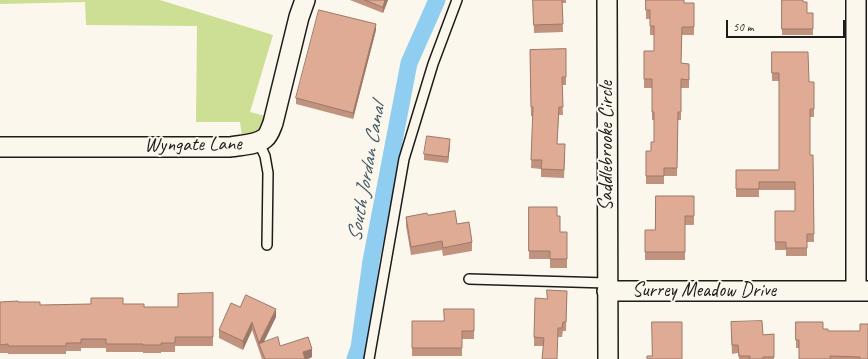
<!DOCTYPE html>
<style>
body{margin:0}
#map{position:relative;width:868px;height:359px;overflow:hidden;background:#fbf7ec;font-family:Caveat,sans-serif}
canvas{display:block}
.scale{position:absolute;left:726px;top:20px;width:119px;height:18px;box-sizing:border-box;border:2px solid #1c1c1c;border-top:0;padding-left:5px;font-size:12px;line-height:14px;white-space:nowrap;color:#1c1c1c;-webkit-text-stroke:3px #fbf7ec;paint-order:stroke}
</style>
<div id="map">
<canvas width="868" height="359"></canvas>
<div class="scale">50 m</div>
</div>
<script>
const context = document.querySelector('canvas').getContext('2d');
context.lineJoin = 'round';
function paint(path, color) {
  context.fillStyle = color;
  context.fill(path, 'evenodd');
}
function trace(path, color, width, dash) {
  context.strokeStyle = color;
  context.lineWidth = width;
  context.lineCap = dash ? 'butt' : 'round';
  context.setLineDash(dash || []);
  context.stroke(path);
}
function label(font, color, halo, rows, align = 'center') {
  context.font = font + ' Caveat,sans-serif';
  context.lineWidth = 4;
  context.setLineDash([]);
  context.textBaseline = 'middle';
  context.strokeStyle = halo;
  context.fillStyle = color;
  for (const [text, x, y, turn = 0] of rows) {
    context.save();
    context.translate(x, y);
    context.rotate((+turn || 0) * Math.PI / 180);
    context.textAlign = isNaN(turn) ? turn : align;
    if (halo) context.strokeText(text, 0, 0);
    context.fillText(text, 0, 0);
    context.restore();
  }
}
paint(new Path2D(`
 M0,0H160L273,35L250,112L265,116C265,118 265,120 264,122C261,130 250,136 242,137L240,122H196L197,26L86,25L85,2L0,4Z`), '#ccdf94');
trace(new Path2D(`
 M355,359L359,348L371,261L409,63L437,0`), '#8fcef0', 17);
const service = new Path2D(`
 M258,141L265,156L268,173L267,245
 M469,279L607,283
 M369,359L404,159L433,64L457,0`);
const minor = new Path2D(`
 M607,0L608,359
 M856,0V291
 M0,147H230C241,145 257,145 265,138C269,135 271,128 273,123L299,17L305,0
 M607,291H868`);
trace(service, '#1c1c1c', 12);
trace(minor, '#1c1c1c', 22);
trace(service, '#fbf7ec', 9);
trace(minor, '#fbf7ec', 19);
paint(new Path2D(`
 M350,0H388L383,13Z
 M533,0H566V3H562L563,32L534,33Z
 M646,0L684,3H694V35H682L681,63L689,64V88H681V120H678L677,176H664V184H646V151H651L654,142V120H652V88H644V51H654V35H650V19H646Z
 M782,0L803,2L807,13H813V35H782Z
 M376,30L353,119L296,104V98Z
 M566,49V85H562L563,115H559L557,144L565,153L564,178L541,177V169L531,168L533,116H531L530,50Z
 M772,52L809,82H814V117H810V155H813L814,242H807V256H786V250H775V211H795V190H759V197H736V170H779V81H772Z
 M450,145L448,163L424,160V154Z
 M694,196V225H685V260H645V230H655Z
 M529,207L557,216L560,232H567V268H550V259H529Z
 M428,215L457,224L472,242V251L443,256L442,250L411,255L406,226V217Z
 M567,291L566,331H563L562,337H558L543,346H534V337L547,299Z
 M213,293V346H175V352H161V353H143V352H106V348H81V351H66V354H8V353H0V302H18L40,305L123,304L144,307H178Z
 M240,307L276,317L263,342L280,346L312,357L308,359H262L252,330L243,350L219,338V330Z
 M474,309V339H462V356H412V321H444Z
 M796,322L828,331H860L868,359H799V348H796Z
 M731,331L763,335L774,334V359H739L738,353L732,354Z`), '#c1937f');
paint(new Path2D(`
 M385,0H388L383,13V7Z
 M376,24V30L353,119V113Z
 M450,139V145L448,163V157Z
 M276,309V317L261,348L259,344V351V343Z
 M252,322V330L243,350V341Z
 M312,349V357L308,359H303V352Z`), '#9d7868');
const building = new Path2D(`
 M365,0H385L383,7Z
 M533,0H562L563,24L534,25Z
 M646,0H684V3H694V27H682L681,63L689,64V80L681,79V112H678L677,168H664V176H646V151H651V142H654V112H652V79H644V51H654V26H650V10H646Z
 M782,0H803V2H807V13H813V29H782Z
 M319,10L376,24L353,113L296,98Z
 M566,49V77H562L563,107H559L557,144H565L564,170L541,169L542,160H531L533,107H531L530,50Z
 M772,52H808L809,82H814V109H810V155H813L814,234H807V248H786V242H775V211H795V182H759V189H736V170H779V73H772Z
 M427,136L450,139L448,157L424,154Z
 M656,196H694V216H685V252H645V230H655Z
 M529,207H557V216H560V232H567V259H550V251H529Z
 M455,211L457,224L469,222L472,242L443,248L442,241L411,247L406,217L427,213L428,215Z
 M547,290L567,291L566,322H563L562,328H558L557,359H542L544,338L534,337L535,298L547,299Z
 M213,293V337H175V343H161V345H143V344H106V339H81V343H66V346H8V344L0,345V302L18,301V302H40V305L91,304V298H123V304H144V307H178V294Z
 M246,295L276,309L259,343L252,322L243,341L219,330L231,303L240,307Z
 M444,309H474V331H462V348H412V321H444Z
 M762,321L763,335L774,334V357H763V359H750V356H739L738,345H732L731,322Z
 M652,322H682V359H647V356H652Z
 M796,322H823V329H828V331H860V324H868V359H860V357L830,356V359H799V340H796Z
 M278,337L280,346L308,337L312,349L303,352L305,359H265L259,344Z`);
paint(building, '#e0ab94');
trace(building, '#9d7868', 1);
label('20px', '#1c1c1c', '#fbf7ec', [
 ["Wyngate Lane",193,145,-1],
 ["Saddlebrooke Circle",607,146,-90],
 ["Surrey Meadow Drive",704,291]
]);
label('italic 21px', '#445a66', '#fbf7ec', [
 ["South Jordan Canal",367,173,-80]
]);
</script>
